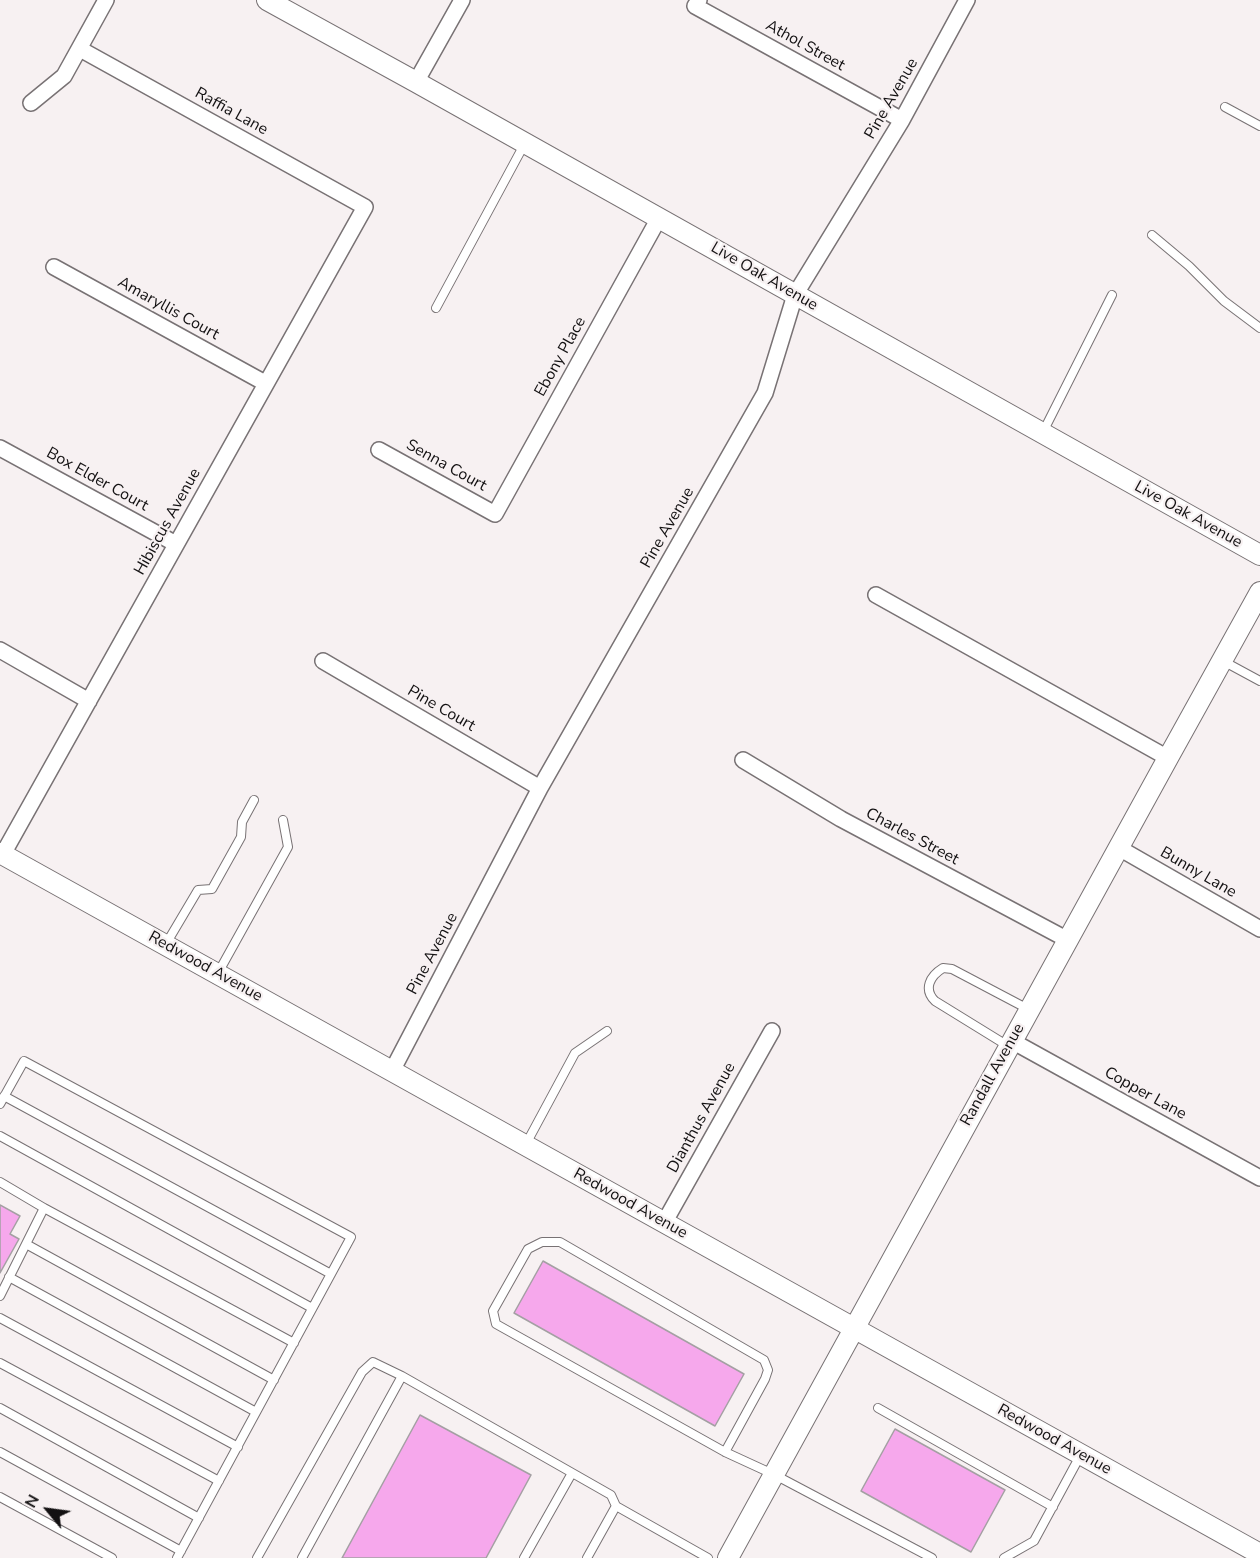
<!DOCTYPE html>
<style>
body{margin:0}
#map{position:relative;width:1260px;height:1558px;overflow:hidden;background:#f7f1f2;font-family:"Nunito Sans",sans-serif}
canvas{display:block}
.north{position:absolute;left:18px;top:1480px;width:60px;height:60px;-webkit-text-stroke:4px #f7f1f2;paint-order:stroke;rotate:299deg;font-size:16px;font-weight:700;line-height:24px;text-align:center;color:#131112}
.north::after{content:'';display:block;margin:auto;width:21px;height:27px;background:#131112;clip-path:polygon(50% 0,100% 100%,50% 72%,0 100%)}
</style>
<div id="map">
<canvas width="1260" height="1558"></canvas>
<div class="north">N</div>
</div>
<script>
const ctx = document.querySelector('canvas').getContext('2d');
ctx.lineJoin = 'round';
function fillPath(path, color) { ctx.fillStyle = color; ctx.fill(path, 'evenodd'); }
function stroke(path, color, width, dash) { ctx.strokeStyle = color; ctx.lineWidth = width; ctx.lineCap = dash ? 'butt' : 'round'; ctx.setLineDash(dash || []); ctx.stroke(path); }
function label(font, color, halo, rows, align = 'center') {
  ctx.font = font + ' "Nunito Sans",sans-serif'; ctx.lineWidth = 4.5; ctx.setLineDash([]); ctx.textBaseline = 'middle'; ctx.strokeStyle = halo; ctx.fillStyle = color; for (const [text, x, y, turn = 0] of rows) {
    ctx.save(); ctx.translate(x, y); ctx.rotate((+turn || 0) * Math.PI / 180); ctx.textAlign = isNaN(turn) ? turn : align; if (halo) ctx.strokeText(text, 0, 0); ctx.fillText(text, 0, 0); ctx.restore();
  }
}
const building = new Path2D(`
 M0 1205 20 1216 10 1234 19 1239 0 1273Z
 M543 1261 744 1374 715 1426 514 1313Z
 M420 1415 531 1475 486 1558H342Z
 M895 1429 1005 1490 971 1552 861 1491Z`);
fillPath(building, '#f6a8ec');
stroke(building, '#a4a0a3', 1.5);
const service = new Path2D(`
 M1225 107 1260 126
 M1152 235 1189 266 1224 301 1260 328
 M436 308 525 143
 M1043 432 1112 295
 M1223 661 1260 681
 M166 944 198 890 212 889 241 837 242 822 254 800
 M218 973 288 847 283 820
 M1008 1046 935 1001C923 989 930 976 943 968L952 969 1028 1009
 M4 1096 331 1274
 M0 1104 24 1061 351 1237 177 1558
 M0 1136 312 1308
 M526 1144 575 1053 607 1031
 M0 1182 44 1208 0 1296
 M44 1208 294 1343
 M26 1244 274 1380
 M9 1277 256 1412
 M0 1318 238 1447
 M0 1363 219 1481
 M0 1408 199 1518
 M878 1408 1053 1507
 M0 1452 181 1551
 M725 1452 765 1379 768 1370 764 1360 560 1242H542L528 1249 493 1311 496 1324 725 1452 775 1475 932 1558
 M0 1497 112 1558
 M616 1506 708 1558
 M257 1558 362 1372 373 1362 402 1376
 M302 1558 402 1376 611 1495 616 1506 587 1558
 M524 1558 572 1473
 M1004 1558 1034 1541 1080 1456`);
const minor = new Path2D(`
 M699 0 695 6 902 120
 M416 82 462 0
 M31 103 64 76 106 0
 M54 267 265 383
 M0 448 176 544
 M379 450 495 514 659 218
 M876 595 1168 758
 M0 650 89 701
 M323 661 540 788
 M743 760 841 819 1068 940
 M1119 848 1260 929
 M3 854 365 207 80 49
 M1012 1041 1260 1178
 M392 1071 540 788 765 393 795 295 902 120 967 0
 M664 1223 772 1031`);
const tertiary = new Path2D(`
 M267 0 416 82 1260 555
 M0 853 1260 1554
 M728 1558 1168 758 1260 592`);
stroke(service, '#787274', 10);
stroke(minor, '#787274', 18);
stroke(tertiary, '#787274', 22);
stroke(service, '#fff', 8);
stroke(minor, '#fff', 15);
stroke(tertiary, '#fff', 20);
label('16px', '#131112', '#f7f1f2', [
 ["Athol Street",805,46,29],
 ["Pine Avenue",892,99,-60],
 ["Raffia Lane",231,112,29],
 ["Live Oak Avenue",764,277,30],
 ["Amaryllis Court",168,309,29],
 ["Ebony Place",561,357,-61],
 ["Senna Court",446,466,29],
 ["Box Elder Court",97,480,29],
 ["Live Oak Avenue",1188,515,29],
 ["Hibiscus Avenue",168,522,-61],
 ["Pine Avenue",668,528,-60],
 ["Pine Court",441,709,30],
 ["Charles Street",912,837,28],
 ["Bunny Lane",1198,873,30],
 ["Pine Avenue",433,954,-62],
 ["Redwood Avenue",205,967,29],
 ["Randall Avenue",993,1075,-61],
 ["Copper Lane",1145,1094,29],
 ["Dianthus Avenue",702,1118,-61],
 ["Redwood Avenue",630,1204,29],
 ["Redwood Avenue",1054,1440,29]
]);
</script>
